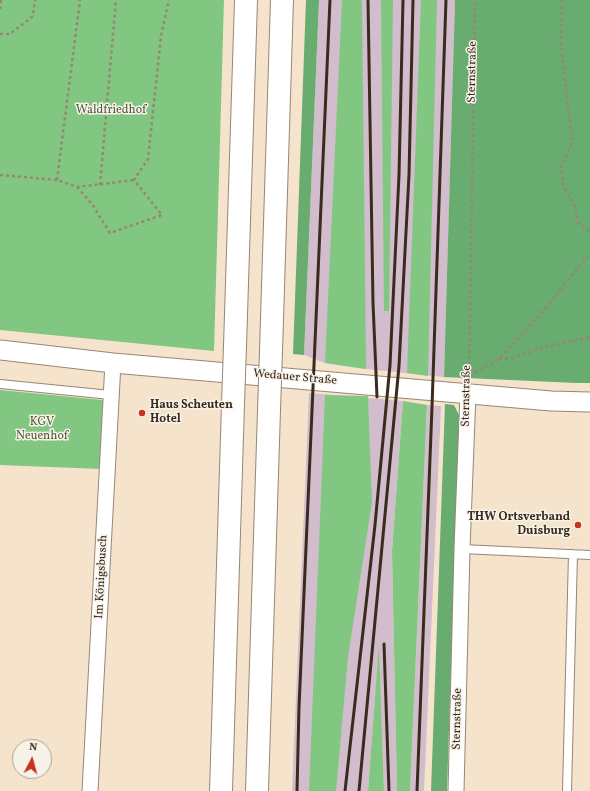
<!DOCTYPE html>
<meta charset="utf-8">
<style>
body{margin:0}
#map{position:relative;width:590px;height:791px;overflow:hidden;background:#f5e3cc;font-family:Vollkorn,serif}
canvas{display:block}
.north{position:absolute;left:12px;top:739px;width:40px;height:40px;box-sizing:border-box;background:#f7f3e8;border:1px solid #aca397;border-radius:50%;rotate:6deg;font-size:11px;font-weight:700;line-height:16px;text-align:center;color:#3b2a1e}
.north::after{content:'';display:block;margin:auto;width:14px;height:18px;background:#c8321e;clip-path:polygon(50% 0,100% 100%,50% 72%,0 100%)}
</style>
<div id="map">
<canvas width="590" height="791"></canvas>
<div class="north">N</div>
</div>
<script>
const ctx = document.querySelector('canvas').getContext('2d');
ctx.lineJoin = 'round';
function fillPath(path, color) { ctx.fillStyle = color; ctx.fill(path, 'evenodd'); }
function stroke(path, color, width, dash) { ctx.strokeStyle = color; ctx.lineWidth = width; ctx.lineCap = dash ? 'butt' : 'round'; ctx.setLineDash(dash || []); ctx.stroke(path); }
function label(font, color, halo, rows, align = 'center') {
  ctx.font = font + ' Vollkorn,serif'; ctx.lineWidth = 3; ctx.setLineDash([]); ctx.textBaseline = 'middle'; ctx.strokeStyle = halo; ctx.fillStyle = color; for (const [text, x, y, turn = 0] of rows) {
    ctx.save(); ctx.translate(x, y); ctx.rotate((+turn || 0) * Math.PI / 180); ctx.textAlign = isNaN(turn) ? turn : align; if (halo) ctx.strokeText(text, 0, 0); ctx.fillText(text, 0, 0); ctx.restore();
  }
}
fillPath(new Path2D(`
 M319 0H455L444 377 366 369 325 363 304 355Z
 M309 393 403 401 392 551 397 791H384L379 649 368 791H292Z
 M427 405 441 406 424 791H410Z`), '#d1bdcb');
fillPath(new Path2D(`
 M0 0H224L214 351 0 330Z
 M342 0H362L366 369 325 363Z
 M381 0H393L389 311H384Z
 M421 0H437L428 376 407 373Z
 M0 390 103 400 100 469 0 465Z
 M325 395 368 396 372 502 348 657 336 791H309Z
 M403 401 427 405 410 791H397L392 551Z
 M379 644 384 791H368Z`), '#81c782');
fillPath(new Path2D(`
 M306 0H319L304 355 293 354Z
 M455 0H590V383H576L444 377Z
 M445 404 454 405 459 415 447 791H431Z`), '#68ac70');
const service = new Path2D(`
 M0 384 111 395
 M462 549 590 555
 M567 791 573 554`);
const minor = new Path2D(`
 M90 791 113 363
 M456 791 462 549 468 393`);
const tertiary = new Path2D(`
 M0 350 113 363 551 401 590 402`);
const motorway = new Path2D(`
 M235 346 246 0
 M271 351 282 0
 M221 791 233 404
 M257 791 269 410`);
stroke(service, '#988675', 10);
stroke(minor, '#988675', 17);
stroke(tertiary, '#988675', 21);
stroke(motorway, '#988675', 24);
stroke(new Path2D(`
 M562 0 561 45 572 141 561 167 564 187 575 207 578 223 590 231
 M0 9 1 0
 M0 34H10L33 16 35 0
 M0 175 57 180 77 187 134 180
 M57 180 80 0
 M100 185 116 0
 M77 187 92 204 110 233 162 215 134 180 148 159 161 36 169 0
 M499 359 512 358 549 346 590 337
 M469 375 499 359 548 305 590 253
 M469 377 475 0`), '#988675', 2.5, [3, 3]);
stroke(service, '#fff', 8);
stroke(minor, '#fff', 15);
stroke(tertiary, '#fff', 19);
stroke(motorway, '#fff', 22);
stroke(new Path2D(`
 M368 0 373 303 377 397
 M384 644 389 791
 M297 791 299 707 330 0
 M345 791 375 525 390 365 399 175 403 0
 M359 791 399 366 409 175 413 0
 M417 791 432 407 446 0`), '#3b2a1e', 3);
const motorwayBridge = new Path2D(`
 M233 404 235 346
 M269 410 271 351`);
stroke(motorwayBridge, '#988675', 24, []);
stroke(motorwayBridge, '#fff', 22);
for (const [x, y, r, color] of [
 [142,413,4,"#c8321e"],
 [578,525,4,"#c8321e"]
]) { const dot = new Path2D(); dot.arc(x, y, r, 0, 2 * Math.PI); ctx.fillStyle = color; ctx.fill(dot); stroke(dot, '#f7f3e8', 1.5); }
label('12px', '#3b2a1e', '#f7f3e8', [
 ["Sternstraße",473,72,-89],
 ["Wedauer Straße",295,378,5],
 ["Sternstraße",467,396,-89],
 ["Im Königsbusch",102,577,-87],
 ["Sternstraße",458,719,-89]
]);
label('12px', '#50593c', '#f7f3e8', [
 ["Waldfriedhof",111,111],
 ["KGV",42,423],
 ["Neuenhof",42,437]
]);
label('bold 12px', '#3b2a1e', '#f7f3e8', [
 ["Haus Scheuten",150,406],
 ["Hotel",150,420],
 ["THW Ortsverband",570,518,"right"],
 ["Duisburg",570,532,"right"]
], 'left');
</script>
